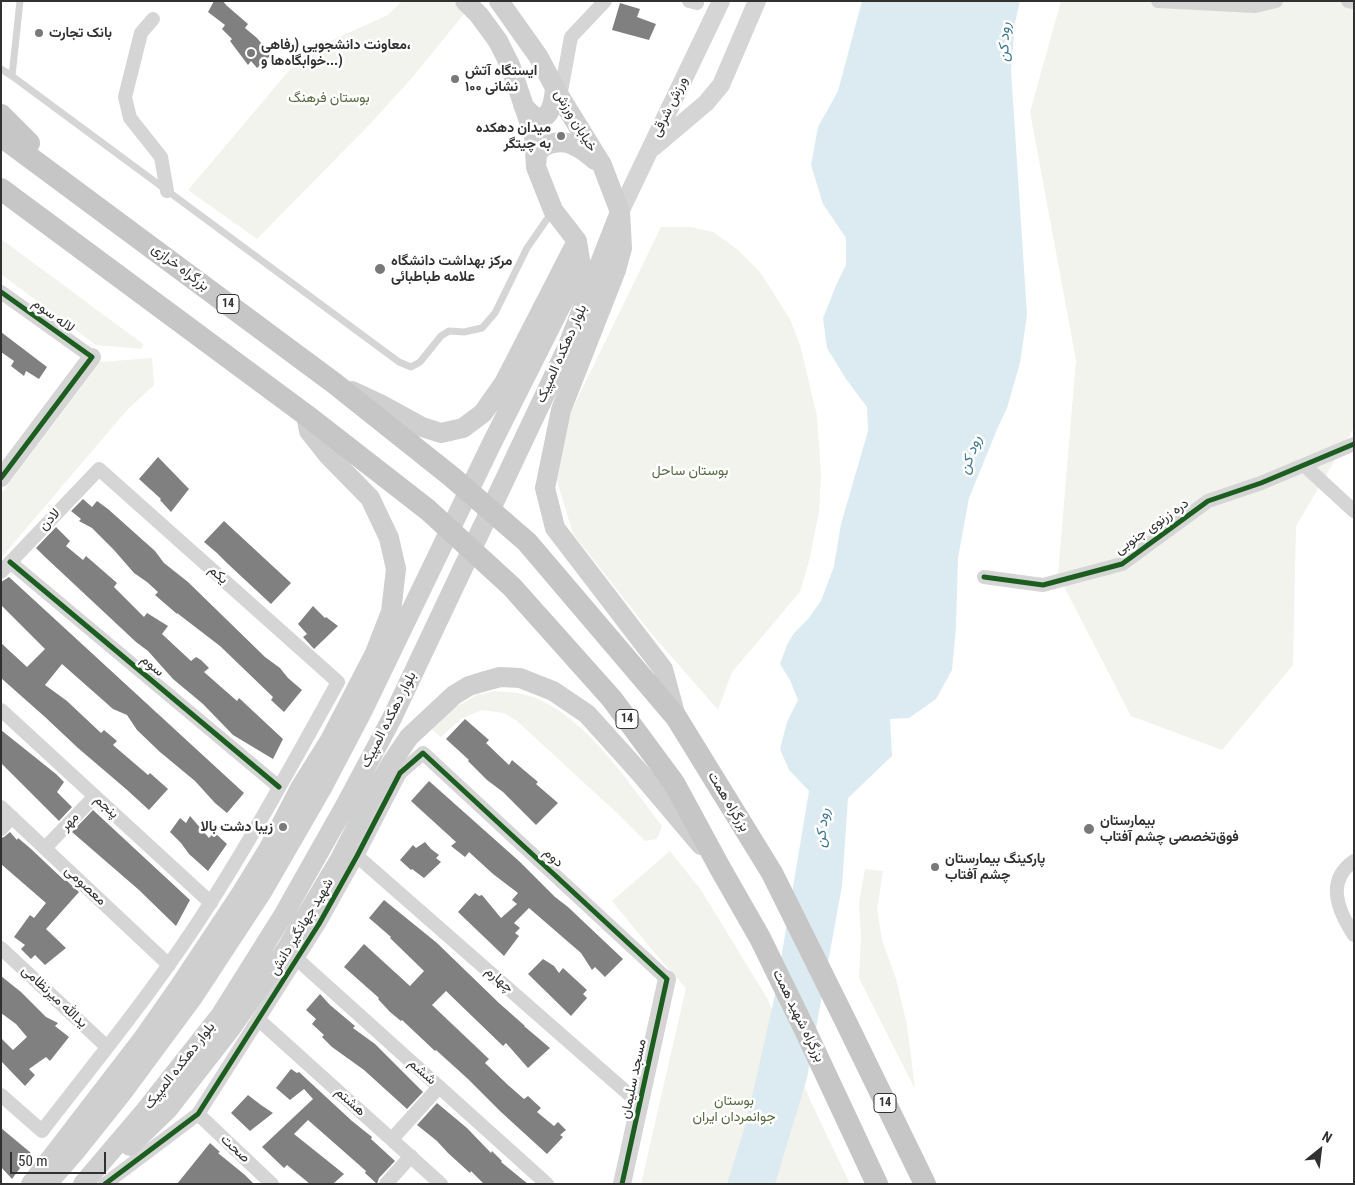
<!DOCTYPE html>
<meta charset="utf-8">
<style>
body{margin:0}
#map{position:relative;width:1355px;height:1185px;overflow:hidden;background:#fff;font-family:"Roboto Condensed",sans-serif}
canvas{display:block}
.frame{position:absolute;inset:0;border:2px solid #313131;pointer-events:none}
.north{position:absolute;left:1295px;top:1125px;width:50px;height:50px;-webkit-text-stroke:4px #fff;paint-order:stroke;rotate:29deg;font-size:14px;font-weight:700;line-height:20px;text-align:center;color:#313131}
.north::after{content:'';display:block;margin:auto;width:18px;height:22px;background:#313131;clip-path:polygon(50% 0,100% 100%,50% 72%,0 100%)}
.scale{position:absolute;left:10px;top:1152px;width:96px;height:22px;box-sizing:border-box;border:2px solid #313131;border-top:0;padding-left:6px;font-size:15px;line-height:18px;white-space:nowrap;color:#313131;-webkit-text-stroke:4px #fff;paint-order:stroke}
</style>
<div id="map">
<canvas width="1355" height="1185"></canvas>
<div class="frame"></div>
<div class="north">N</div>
<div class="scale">50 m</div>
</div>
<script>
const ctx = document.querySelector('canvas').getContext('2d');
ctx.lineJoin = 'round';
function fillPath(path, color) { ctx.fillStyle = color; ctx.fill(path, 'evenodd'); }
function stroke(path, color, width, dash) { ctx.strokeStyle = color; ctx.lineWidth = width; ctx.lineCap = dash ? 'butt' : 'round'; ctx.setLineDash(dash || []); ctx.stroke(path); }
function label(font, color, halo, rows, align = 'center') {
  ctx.font = font + ' "Roboto Condensed",Vazirmatn,sans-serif'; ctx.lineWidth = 5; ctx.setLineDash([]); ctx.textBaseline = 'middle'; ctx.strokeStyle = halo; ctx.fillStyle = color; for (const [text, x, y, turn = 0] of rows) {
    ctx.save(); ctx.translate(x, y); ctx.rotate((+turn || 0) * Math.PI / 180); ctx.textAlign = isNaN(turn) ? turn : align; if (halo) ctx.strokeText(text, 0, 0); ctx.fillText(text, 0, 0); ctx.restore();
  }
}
fillPath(new Path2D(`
 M402 1H453L464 14 410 80 370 124 257 239 188 190 304 53 388 15Z
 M1061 1H1354V428L1296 526 1293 665 1222 750 1131 716 1058 575 1076 360 1030 112Z
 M661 227H691L713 232 737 249 760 272 790 319 800 345 817 416 821 475 819 512 809 561 800 592 732 672 718 710 651 633 573 534 555 474 568 418Z
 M1 239 143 344 142 349 96 345 1 274Z
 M152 358 154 385 127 410 1 558V494L100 362Z
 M495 691C509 692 523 693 536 698 590 722 627 781 662 826L657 839 645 841 618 814 517 721 504 713 482 710 462 718 441 737 430 728 452 709 477 695Z
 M670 851 701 890 767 998 811 1102 850 1184H641L686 988 659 958 612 901Z
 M865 869 883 871 877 909 882 940 896 979 907 1025 915 1089 859 978 861 938 859 903Z`), '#f1f3ec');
fillPath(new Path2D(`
 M862 1H1020L1015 23 1011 70 1027 315 1020 363 1007 408 998 427 969 498 958 558 956 627 952 670 936 699 909 718 890 719 892 756 848 798 842 886 807 1078 775 1184H727L746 1123 775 995 809 791 789 770 780 749 787 722 798 700 790 680 780 664 787 645 794 633 808 619 821 601 834 566 841 524 868 431 867 407 846 379 827 348 823 318 837 283 846 265V238L823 204 811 165 818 127 838 91Z`), '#dcebf1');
fillPath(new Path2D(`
 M214 1H223L226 5 248 24 245 28 257 38 271 55 257 68 251 61 248 65 230 41 232 39 222 29 225 25 208 12Z
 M620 3 640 9 637 17 656 24 649 40 612 30Z
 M1 332 47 367 39 379 26 371 24 376 11 366 14 361 1 352Z
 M158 457 189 489 171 512 160 500 161 499 139 479Z
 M83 499 92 507 97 501 108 509 155 551 164 563 188 582 265 657 280 668 288 678 302 690 284 712 271 700 273 697 220 646 177 613V614L155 595 158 592 147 582 134 573 114 550 92 528 79 521 81 519 71 511Z
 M224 521 291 583 271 604 228 564 217 553 204 542Z
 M56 527 70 541 66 546 83 560 86 556 117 583 114 587 144 617 147 613 168 626 162 634 191 661 196 657 201 660 209 668 204 672 237 701 239 698 283 739 273 759 233 735 203 704 173 679 148 651 136 642 44 556 36 548Z
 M9 577 244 793 227 813 215 803 195 781 160 752 137 730 127 715 113 709 62 664 45 685 67 701 101 733 104 730 117 741 113 745 148 775 150 773 168 789 149 810 126 789 78 748 45 717 1 678V643L27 667 45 649 1 605V582Z
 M313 606 325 618 326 617 338 626 314 649 303 637 307 634 298 624Z
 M465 719 489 740 486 743 509 765 512 760 538 782 536 784 558 803 536 825 503 792 487 780 468 761 469 760 446 739Z
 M1 730 56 774 64 782 57 792 72 807 59 821 1 763Z
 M429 781 520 862 555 897 568 907 623 959 605 977 595 967 592 970 581 953 529 908 514 923 520 928 515 933 519 936 504 956 458 912 475 893 479 896 482 895 501 918 517 904 512 900 518 893 493 874 469 852 465 857 451 846 456 842 411 801Z
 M93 810 190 900 176 926 139 890 72 832Z
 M190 816 209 838 214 832 227 844 208 871 189 854 181 843 170 832 180 818 186 823Z
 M10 832 17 840 18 838 30 848 65 881 66 880 79 892 46 929 66 948 45 965 35 955 31 959 21 949 25 945 14 937 30 915 34 918 46 903 1 864V838L4 837Z
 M425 842 431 849 439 855 436 858 441 862 424 878 412 869 411 870 400 860 413 845 416 848Z
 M384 900 437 943 499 1003 525 1026H524L550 1048 528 1068 506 1043 503 1046 446 991 432 1005 489 1059 485 1063 508 1085 524 1099 528 1096 541 1108 537 1112 554 1126 558 1122 566 1130 560 1135 563 1137 547 1154 501 1112 468 1079 436 1050 435 1051 402 1020 401 1021 390 1012 378 999 379 998 344 967 364 944 410 986 424 971 390 938 391 937 369 918Z
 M543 959 554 966 559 973 563 968 587 990 583 994 587 998 571 1016 528 974Z
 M1 976 21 992 46 1017 58 1023 55 1026 69 1037 50 1061 46 1057 29 1069 35 1075 25 1086 1 1061V1038L13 1050 27 1037 16 1024 1 1013Z
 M320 994 330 1005 355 1026 353 1028 375 1044 423 1092 407 1109 364 1070 332 1047 322 1037 324 1035 312 1024 316 1019 306 1010Z
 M291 1069 297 1073 299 1072 352 1121 372 1137 371 1139 395 1161 379 1178 377 1184 365 1173 366 1171 308 1120 294 1134 344 1174 333 1184H310L287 1165 284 1168 262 1147 313 1099 304 1089 290 1100 276 1088Z
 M248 1095 261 1105 273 1113 250 1131 231 1113Z
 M437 1103 467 1128 491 1153 492 1151 502 1161 501 1162 528 1184H484L471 1171 470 1173 448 1153 437 1141 417 1125Z
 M1 1128 31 1153 12 1179 1 1167Z
 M210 1143 220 1152 218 1153 245 1175 254 1184H177Z`), '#808080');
stroke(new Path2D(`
 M20 1 12 76 399 362 411 367 420 362 441 336 449 331 464 332 482 328 495 313 527 248 552 212
 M1 69 12 76`), '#d5d5d5', 7);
stroke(new Path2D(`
 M689 1 697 3
 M1158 1 1255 6 1276 1
 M1348 1 1354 2
 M153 19 141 33 125 97 130 118 161 157 167 191
 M560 97 571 37 605 1
 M1 292 92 357
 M1304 465 1354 511
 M10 562 279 787
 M1 572 99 469 338 682C297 756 256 831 211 902 160 983 100 1056 42 1131L1 1095
 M984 577 1043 585 1122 564 1208 501 1261 483 1354 444
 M1 710 211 903
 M1 807 169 965
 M1 829 12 817
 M45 848 95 796
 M357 856 640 1104
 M1354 861C1325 881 1338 911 1354 935
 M1 948 107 1047
 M297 959 547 1184
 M259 1020 441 1184
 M198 1114 272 1184
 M392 1139 439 1087
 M105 1184 198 1114 319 924 357 856 400 773 423 753 667 979
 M386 1184 411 1156`), '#d5d5d5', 14);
stroke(new Path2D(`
 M654 147 706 103 721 85 757 1
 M620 212 721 1
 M1 478 92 357
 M622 1184 667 979`), '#d5d5d5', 18);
stroke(new Path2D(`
 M499 1 538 56 560 97 602 165 620 212 622 248 616 270 561 410 545 488 555 528 663 669 676 717
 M523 105C544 132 553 112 555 88
 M536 165C537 162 536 156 538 153 544 141 564 140 575 146 582 149 589 155 595 160
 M352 391 380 404 422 427 441 433 463 428 483 413 504 383 577 241
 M130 1146 168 1109 231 1028 287 948 339 861 369 802 392 762 409 737 454 695 469 686 482 682 500 677 520 678 553 691 587 714 641 774 701 845
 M31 1184 144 1037 179 987 242 892 269 848 300 788 330 740 375 653 391 612 396 569 389 538 370 498 328 455 309 431 306 415
 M47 1184 75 1152 122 1093 193 997 262 892 322 788 363 710 491 445 581 266 577 241 553 210 536 167 534 136 510 65 498 41 479 15 465 1
 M83 1184 145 1111 220 1016 284 914 345 806 392 718 567 348 620 212`), '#cfcfcf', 20);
stroke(new Path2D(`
 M1 115 29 143
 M1 136 334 383 452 477 527 542 676 717 772 873 846 1022 925 1184
 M1 189 306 415 428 510 512 587 612 699 674 783 720 868 760 938 805 1030 877 1184`), '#c6c6c6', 22);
stroke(new Path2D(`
 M1 292 92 357 1 478
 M10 562 279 787
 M984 577 1043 585 1122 564 1208 501 1261 483 1354 444
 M105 1184 198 1114 319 924 357 856 400 773 423 753 667 979 622 1184`), '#1b5e20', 5);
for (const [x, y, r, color] of [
 [39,33,5,"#797979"],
 [251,53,5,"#797979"],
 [455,79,5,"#797979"],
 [561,136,5,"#797979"],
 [380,269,6,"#797979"],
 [283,827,5,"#797979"],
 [1089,829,6,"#797979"],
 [935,867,5,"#797979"]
]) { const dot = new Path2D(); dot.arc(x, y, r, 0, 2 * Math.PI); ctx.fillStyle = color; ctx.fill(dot); stroke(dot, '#fff', 2); }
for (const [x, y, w] of [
 [228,304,22],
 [627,719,22],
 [885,1103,22]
]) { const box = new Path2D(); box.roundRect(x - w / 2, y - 9.5, w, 19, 4); ctx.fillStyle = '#fff'; ctx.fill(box); stroke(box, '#313131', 1); }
label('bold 12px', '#313131', null, [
 ["14",228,304],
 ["14",627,719],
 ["14",885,1103]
]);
label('bold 14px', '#313131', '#fff', [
 ["بانک تجارت",49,33],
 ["معاونت دانشجویی (رفاهی،",261,45],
 ["خوابگاه‌ها و...)",261,61],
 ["ایستگاه آتش",465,71],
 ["نشانی ۱۰۰",465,87],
 ["میدان دهکده",551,128,"right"],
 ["به چیتگر",551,144,"right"],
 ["مرکز بهداشت دانشگاه",391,261],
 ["علامه طباطبائی",391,277],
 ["بیمارستان",1100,821],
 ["فوق‌تخصصی چشم آفتاب",1100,837],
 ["زیبا دشت بالا",273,827,"right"],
 ["پاركينگ بيمارستان",945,859],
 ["چشم آفتاب",945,875]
], 'left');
label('14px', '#576b40', '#fff', [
 ["بوستان فرهنگ",329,98],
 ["بوستان ساحل",690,471],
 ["بوستان",734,1101],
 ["جوانمردان ایران",734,1117]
]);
label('14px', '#313131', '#fff', [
 ["ورزش شرقی",670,107,-64],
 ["خیابان ورزش",575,121,59],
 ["بزرگراه خرازی",180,268,37],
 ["لاله سوم",53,316,36],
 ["بلوار دهکده المپیک",562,354,-66],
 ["لادن",50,520,-46],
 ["دره زرنوی جنوبی",1152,527,-35],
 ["یکم",218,575,42],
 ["سوم",152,666,40],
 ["بلوار دهکده المپیک",389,720,-63],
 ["بزرگراه همت",728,802,59],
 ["پنجم",106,807,42],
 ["مهر",70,822,-46],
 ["دوم",553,858,43],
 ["معصومی",85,886,43],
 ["شهید جهانگیر دانش",302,927,-59],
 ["چهارم",499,980,41],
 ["یدالله میرنظامی",54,997,43],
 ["بزرگراه شهید همت",798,1016,64],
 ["بلوار دهکده المپیک",180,1066,-52],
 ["ششم",422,1072,42],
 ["مسجد سلیمان",634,1079,-78],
 ["هشتم",350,1102,42],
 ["صحت",235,1149,43]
]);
label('italic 15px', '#427890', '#fff', [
 ["رود کن",1005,42,-88],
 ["رود کن",971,455,-70],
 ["رود کن",823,828,-84]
]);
</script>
